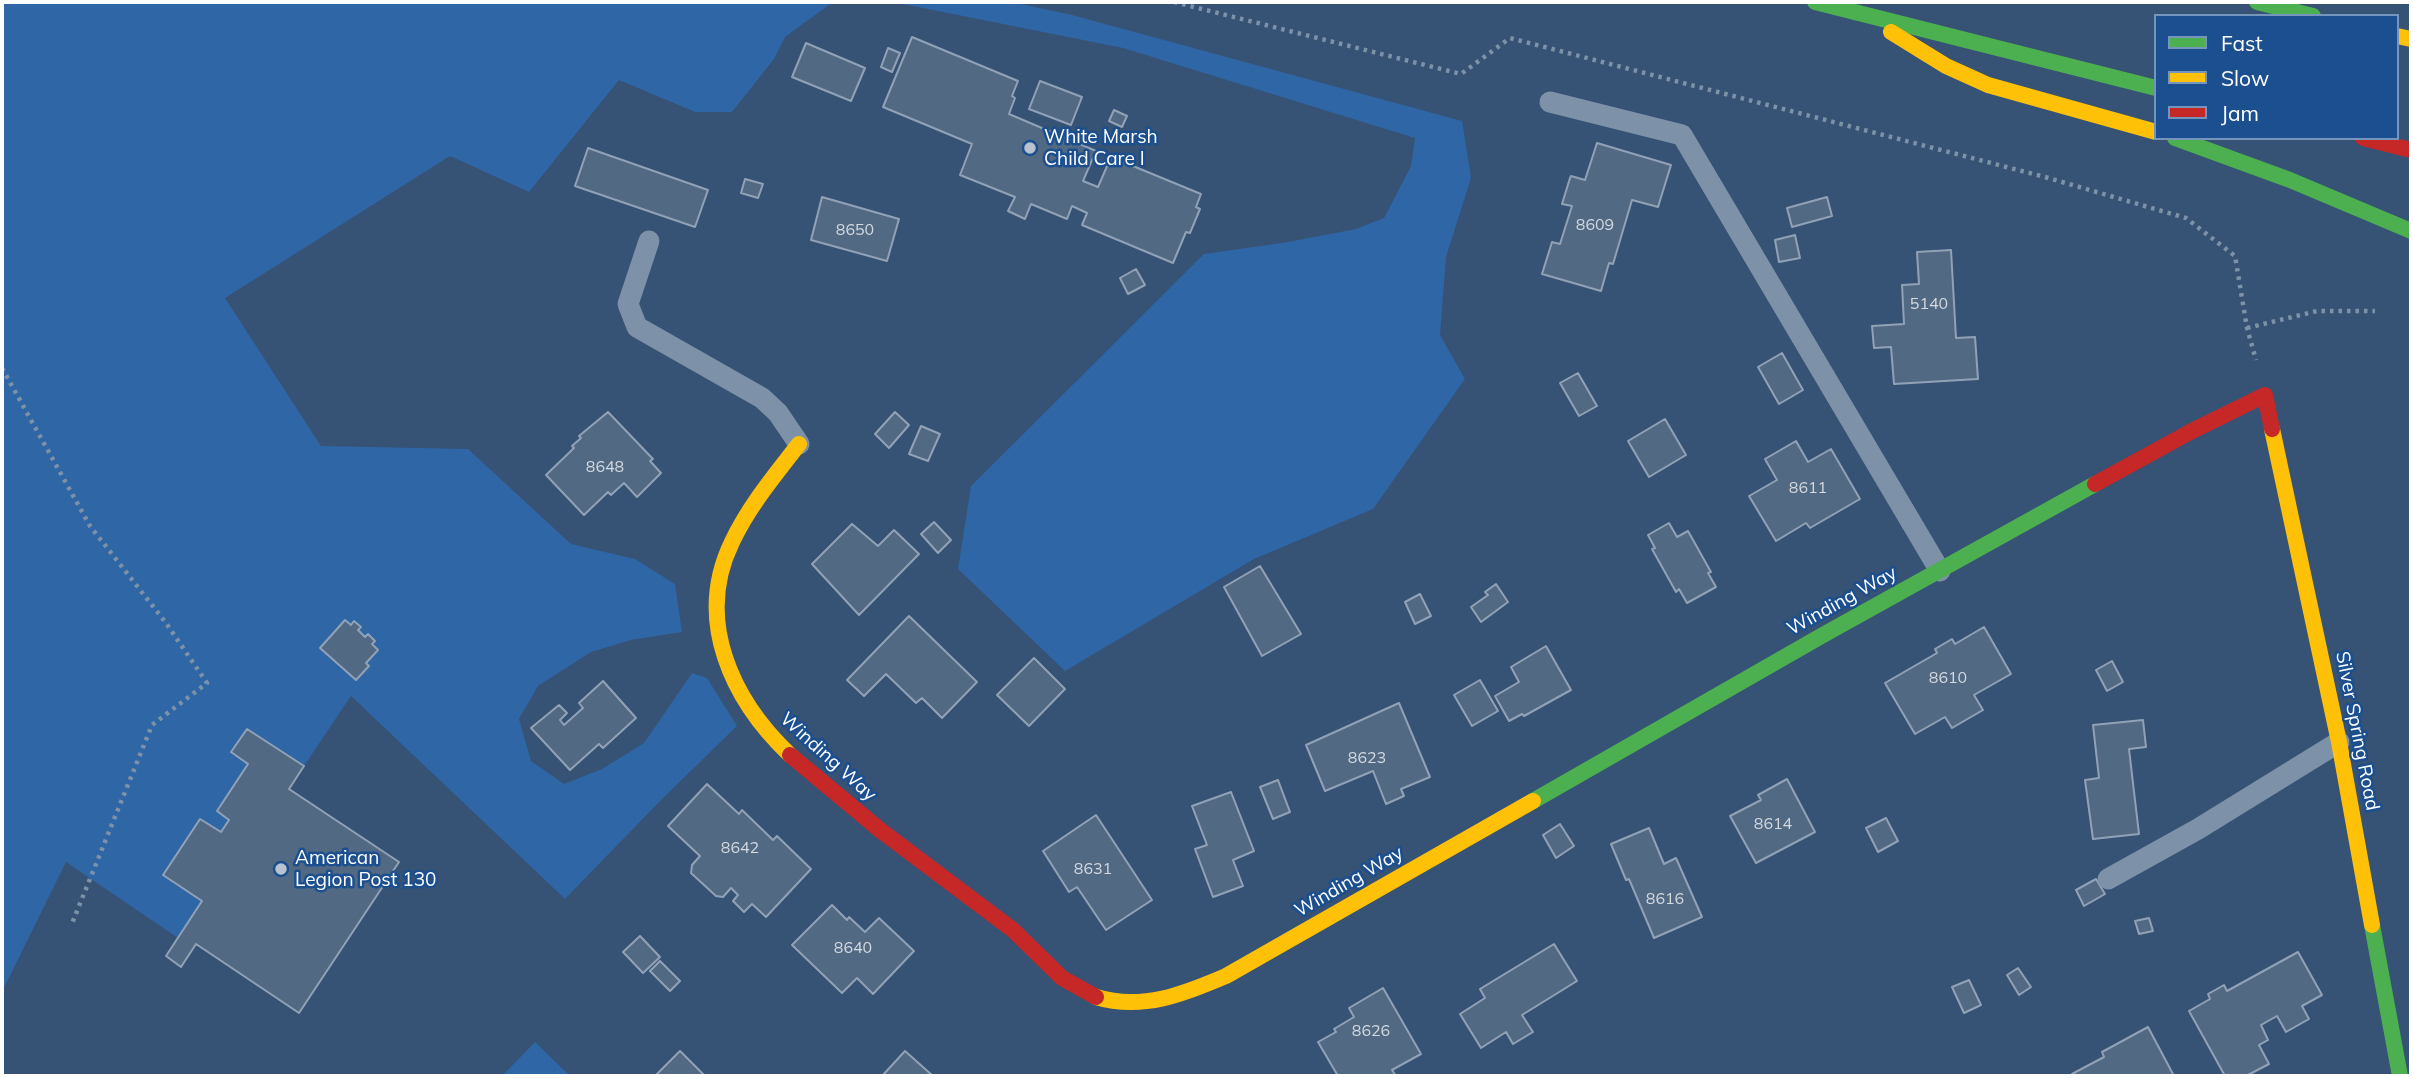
<!DOCTYPE html>
<style>
body{margin:0}
#map{position:relative;width:2413px;height:1078px;overflow:hidden;background:#365274;font-family:Mulish,sans-serif}
canvas{display:block}
.frame{position:absolute;inset:0;border:4px solid #fff;pointer-events:none}
.legend{position:absolute;left:2154px;top:14px;width:245px;height:126px;box-sizing:border-box;background:#1b4f8f;border:2px solid #7695bc;margin:0;padding:9px 12px;list-style:none;font-size:21px;color:#fff}
.legend li{display:flex;align-items:center;gap:14px;height:35px}
.legend b{width:35px;border:2px solid #7695bc}
</style>
<div id="map">
<canvas width="2413" height="1078"></canvas>
<div class="frame"></div>
<ul class="legend">
<li><b style="height:9px;background:#4caf50"></b>Fast</li>
<li><b style="height:9px;background:#ffc107"></b>Slow</li>
<li><b style="height:9px;background:#c62828"></b>Jam</li>
</ul>
</div>
<script>
const ctx = document.querySelector('canvas').getContext('2d');
ctx.lineJoin = 'round';
function fillPath(path, color) { ctx.fillStyle = color; ctx.fill(path, 'evenodd'); }
function stroke(path, color, width, dash) { ctx.strokeStyle = color; ctx.lineWidth = width; ctx.lineCap = dash ? 'butt' : 'round'; ctx.setLineDash(dash || []); ctx.stroke(path); }
function label(font, color, halo, rows, align = 'center') {
  ctx.font = font + ' Mulish,sans-serif'; ctx.lineWidth = 5; ctx.setLineDash([]); ctx.textBaseline = 'middle'; ctx.strokeStyle = halo; ctx.fillStyle = color; for (const [text, x, y, turn = 0] of rows) {
    ctx.save(); ctx.translate(x, y); ctx.rotate((+turn || 0) * Math.PI / 180); ctx.textAlign = isNaN(turn) ? turn : align; if (halo) ctx.strokeText(text, 0, 0); ctx.fillText(text, 0, 0); ctx.restore();
  }
}
fillPath(new Path2D(`
 M2 2H833L785 37 774 59 732 112H695L619 80 529 192 450 156 225 298 321 446 468 449 571 544 635 559 675 584 682 632 631 640 591 652 538 686 519 719 531 761 564 784 602 769 644 743 692 673 707 678 737 726 662 799 565 899 351 696 304 766 247 729 231 752 248 764 217 811 229 820 221 832 200 819 163 875 202 901 178 938 66 862 2 992Z
 M893 2H1012L1072 15 1462 121 1471 178 1446 257 1440 335 1465 379 1373 509 1254 559 1065 671 958 569 971 486 1204 254 1288 242 1356 229 1384 218 1411 166 1415 138 1123 48Z
 M535 1042 570 1076H502Z`), '#2f66a5');
const building = new Path2D(`
 M912 37 1018 81 1012 96 1015 98 1009 114 1096 151 1083 181 1098 187 1111 157 1201 194 1196 207 1200 209 1190 233 1186 232 1173 263 1082 225 1087 213 1072 206 1067 219 1031 204 1025 219 1008 211 1015 197 960 175 972 144 883 107Z
 M806 43 865 68 851 101 792 77Z
 M888 48 900 53 892 72 881 67Z
 M1040 81 1082 97 1071 125 1029 109Z
 M1114 110 1127 116 1122 127 1109 121Z
 M1597 143 1671 165 1658 207 1632 200 1613 264 1609 263 1601 291 1542 274 1552 242 1560 244 1572 206 1562 204 1570 178 1571 176 1585 180Z
 M588 148 708 190 695 227 575 186Z
 M745 179 763 184 758 198 741 193Z
 M822 197 899 219 887 261 811 240Z
 M1827 197 1832 216 1792 227 1787 208Z
 M1795 235 1800 258 1779 262 1775 240Z
 M1951 250 1956 338 1975 337 1978 379 1894 384 1891 347 1874 348 1872 326 1904 324 1902 285 1919 284 1917 252Z
 M1136 269 1145 285 1128 294 1120 278Z
 M1782 353 1803 390 1779 404 1758 367Z
 M1578 373 1597 406 1579 416 1560 383Z
 M608 412 653 459 650 461 661 473 637 497 624 483 611 495 608 492 584 515 546 475 574 448 572 446 581 438 579 436Z
 M895 412 909 425 889 448 875 434Z
 M1665 419 1686 455 1649 477 1628 441Z
 M921 426 940 434 928 461 909 454Z
 M1796 441 1808 462 1831 449 1860 499 1810 528 1806 523 1776 541 1749 496 1777 480 1765 459Z
 M934 522 951 540 938 553 921 534Z
 M1669 523 1677 537 1688 531 1711 572 1708 573 1716 587 1687 603 1679 589 1676 592 1652 549 1655 548 1648 535Z
 M852 524 878 546 894 530 919 554 859 615 812 564Z
 M1260 566 1301 634 1262 656 1224 587Z
 M1496 584 1508 602 1481 622 1471 607 1488 595 1485 592Z
 M1420 594 1431 616 1415 624 1405 602Z
 M909 616 977 682 942 718 922 698 916 703 886 674 864 696 847 680Z
 M345 620 351 625 354 621 361 627 358 630 365 637 368 634 375 641 372 644 378 650 366 663 369 666 356 680 320 648Z
 M1984 627 2011 674 1974 695 1983 710 1952 728 1945 717 1915 734 1885 683 1937 653 1935 649 1952 639 1955 644Z
 M1546 646 1571 690 1524 716 1522 714 1509 721 1495 696 1519 682 1511 667Z
 M1034 658 1065 689 1029 726 997 695Z
 M2112 661 2123 682 2107 691 2096 670Z
 M1480 680 1498 711 1472 726 1454 695Z
 M603 681 636 718 603 748 599 744 570 770 531 728 559 705 567 713 560 720 564 725 583 708 579 703Z
 M1399 703 1430 777 1401 789 1404 796 1386 804 1373 771 1325 791 1306 745Z
 M2143 720 2146 747 2129 749 2139 834 2093 839 2085 780 2099 778 2093 725Z
 M247 729 304 766 289 789 399 862 299 1013 196 944 181 967 166 956 202 901 163 875 200 819 221 832 229 820 217 811 248 764 231 752Z
 M1787 779 1815 832 1756 863 1730 816 1761 800 1758 795Z
 M1278 780 1290 812 1273 819 1260 787Z
 M707 784 739 814 742 810 773 840 777 836 811 869 766 917 752 904 744 912 733 901 738 895 731 888 723 897 716 896 691 873 692 865 700 856 668 826Z
 M1231 792 1254 851 1233 860 1243 886 1213 897 1195 849 1207 845 1192 806Z
 M1096 815 1152 900 1106 930 1077 887 1069 892 1043 851Z
 M1886 818 1898 841 1878 852 1866 828Z
 M1560 824 1574 846 1556 858 1543 835Z
 M1649 828 1664 864 1676 858 1702 917 1654 938 1629 879 1626 880 1611 844Z
 M2096 879 2105 894 2084 906 2076 890Z
 M832 905 847 920 849 917 865 932 879 918 914 951 873 994 857 978 842 993 792 945Z
 M2149 918 2153 931 2139 934 2135 921Z
 M640 936 660 957 643 973 623 952Z
 M1554 944 1577 981 1522 1015 1533 1032 1513 1044 1506 1032 1481 1048 1460 1014 1485 998 1480 989Z
 M2298 952 2322 995 2302 1006 2309 1019 2286 1032 2277 1016 2261 1025 2268 1040 2259 1045 2269 1064 2246 1076H2225L2189 1011 2210 999 2208 994 2224 985 2227 991Z
 M660 961 680 981 670 991 650 971Z
 M2018 968 2031 987 2019 995 2007 975Z
 M1969 980 1981 1005 1964 1013 1952 987Z
 M1383 988 1421 1054 1392 1070 1396 1076H1338L1318 1042 1336 1032 1334 1029 1354 1017 1349 1008Z
 M2148 1027 2174 1076H2074L2072 1074 2104 1057 2102 1052Z
 M680 1051 705 1076H655Z
 M905 1051 933 1076H882Z`);
fillPath(building, '#526984');
stroke(building, '#92a2b6', 2);
stroke(new Path2D(`
 M1174 2 1461 74 1510 38 2045 177 2186 218 2235 256 2247 328 2256 360
 M2247 328 2317 311H2375
 M2 368 90 526 166 623 207 683 152 725 71 926`), '#7d92a8', 4.5, [3.5, 5]);
stroke(new Path2D(`
 M1550 102 1682 135 1940 571
 M649 241 628 304 637 327 762 398 778 413 799 444
 M2108 879 2198 829 2339 742`), '#7d92a8', 21);
stroke(new Path2D(`
 M1815 2 2156 88
 M2257 2 2313 16
 M2175 138 2290 180 2411 231
 M1533 801 1823 635 2095 484
 M2372 925 2400 1076`), '#4caf50', 16);
stroke(new Path2D(`
 M1891 32 1946 66 1988 85 2156 132
 M2397 36 2411 39
 M2272 429 2339 742 2372 925
 M790 755C732 700 694 620 732 542 749 506 775 475 799 444
 M1096 997C1142 1011 1184 994 1226 976L1533 801`), '#ffc107', 16);
stroke(new Path2D(`
 M2363 138 2411 150
 M2095 484 2190 432 2265 395 2272 429
 M790 755 880 830 1013 930 1062 978 1096 997`), '#c62828', 16);
for (const [x, y, r, color] of [
 [1030,148,7,"#b9c2ce"],
 [281,869,7,"#b9c2ce"]
]) { const dot = new Path2D(); dot.arc(x, y, r, 0, 2 * Math.PI); ctx.fillStyle = color; ctx.fill(dot); stroke(dot, '#1b4f8f', 2.5); }
label('16px', '#d4dae0', null, [
 ["8609",1595,225],
 ["8650",855,230],
 ["5140",1929,304],
 ["8648",605,467],
 ["8611",1808,488],
 ["8610",1948,678],
 ["8623",1367,758],
 ["8614",1773,824],
 ["8642",740,848],
 ["8631",1093,869],
 ["8616",1665,899],
 ["8640",853,948],
 ["8626",1371,1031]
]);
label('19px', '#fff', '#1b4f8f', [
 ["White Marsh",1044,137],
 ["Child Care I",1044,159],
 ["American",295,858],
 ["Legion Post 130",295,880]
], 'left');
label('19px', '#fff', '#1b4f8f', [
 ["Winding Way",1842,601,-29],
 ["Silver Spring Road",2357,731,79],
 ["Winding Way",828,757,42],
 ["Winding Way",1349,882,-30]
]);
</script>
